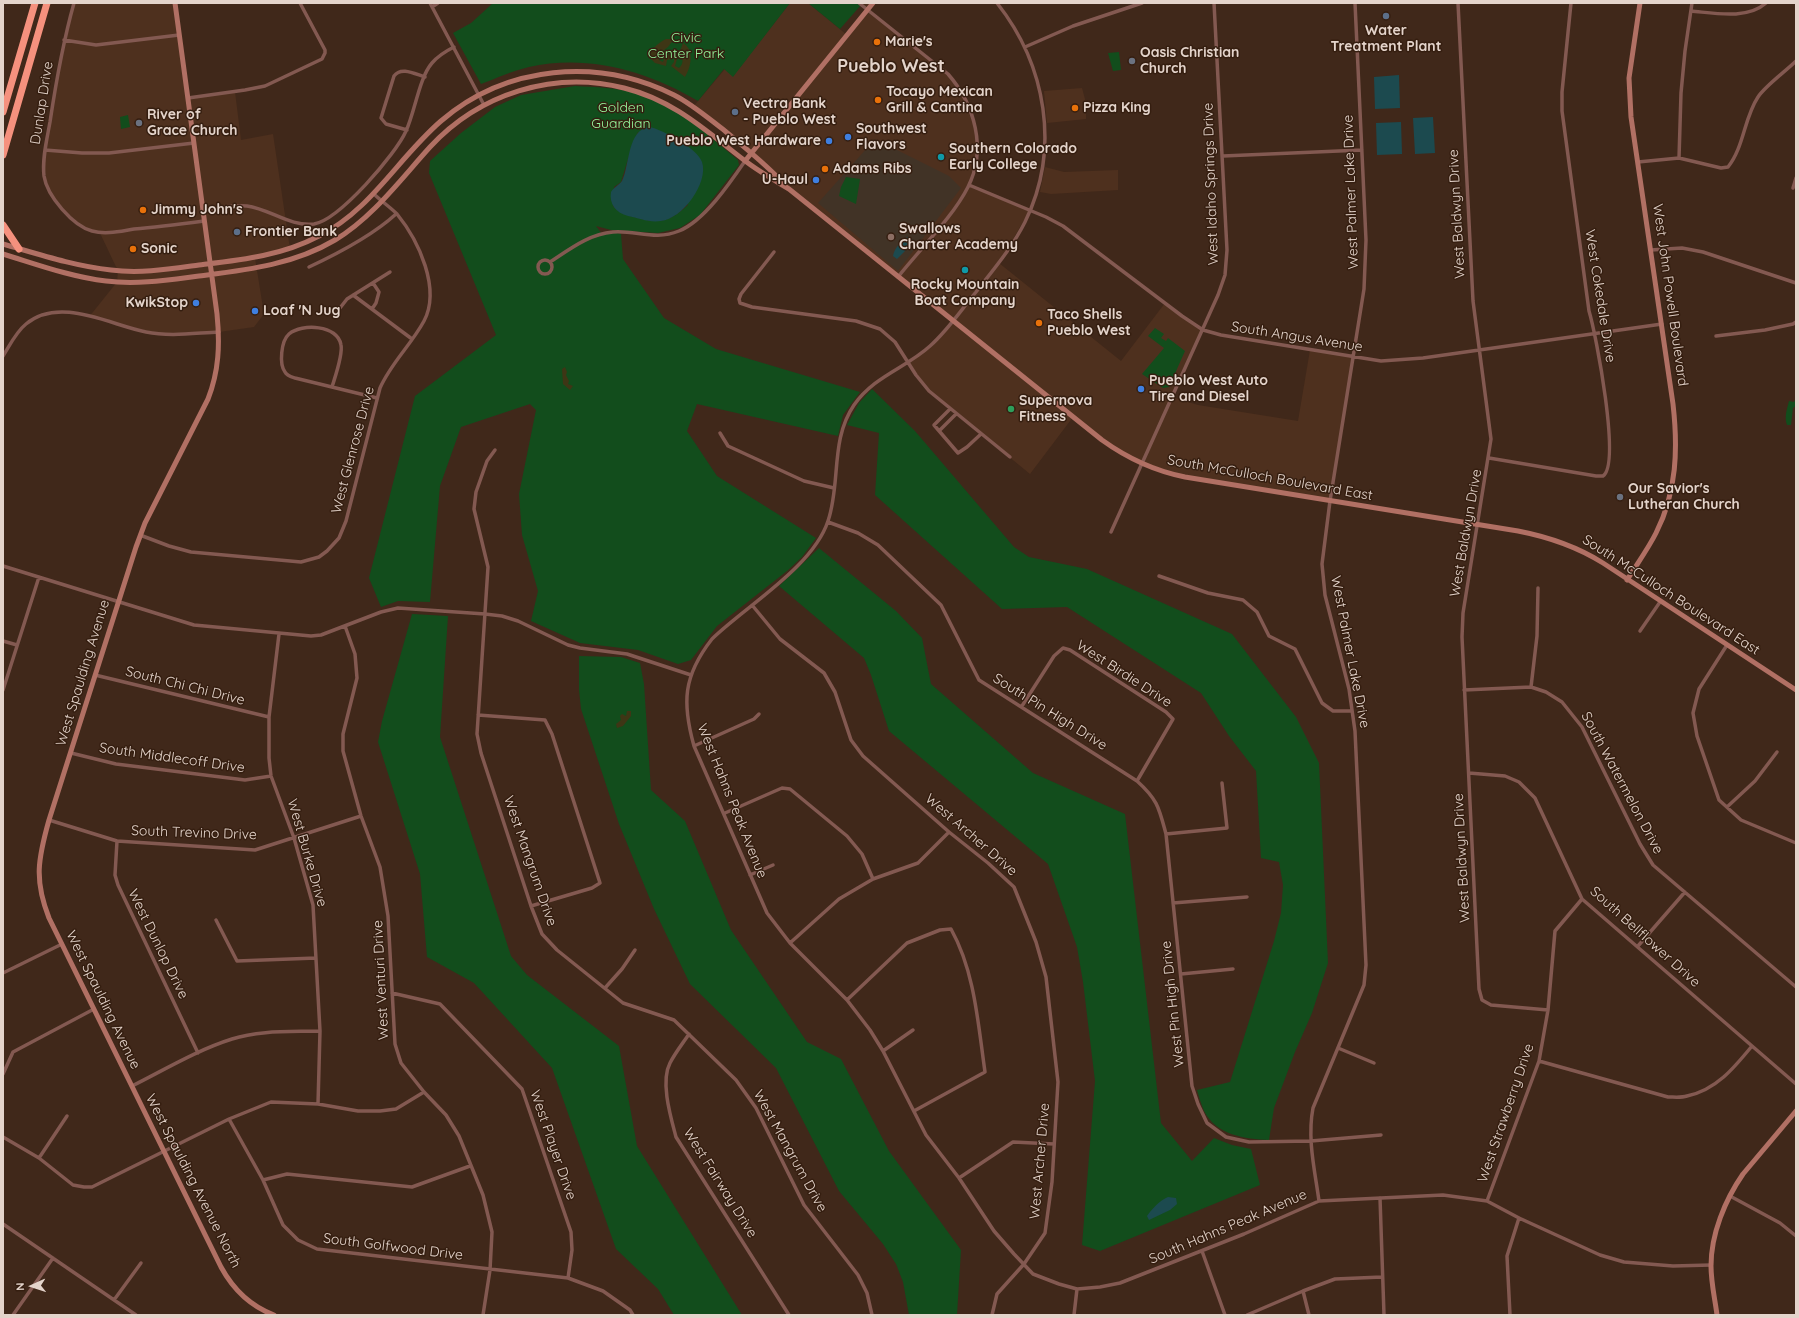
<!DOCTYPE html>
<style>
body{margin:0}
#map{position:relative;width:1799px;height:1318px;overflow:hidden;background:#40281a;font-family:Quicksand,sans-serif}
canvas{display:block}
.frame{position:absolute;inset:0;border:4px solid #e4d4cb;pointer-events:none}
.north{position:absolute;left:12px;top:1266px;width:40px;height:40px;-webkit-text-stroke:3px #351e10;paint-order:stroke;rotate:267deg;font-size:11px;font-weight:700;line-height:16px;text-align:center;color:#e4d4cb}
.north::after{content:'';display:block;margin:auto;width:14px;height:18px;background:#e4d4cb;clip-path:polygon(50% 0,100% 100%,50% 72%,0 100%)}
</style>
<div id="map">
<canvas width="1799" height="1318"></canvas>
<div class="frame"></div>
<div class="north">N</div>
</div>
<script>
const ctx = document.querySelector('canvas').getContext('2d');
ctx.lineJoin = 'round';
function fillPath(path, color) { ctx.fillStyle = color; ctx.fill(path, 'evenodd'); }
function stroke(path, color, width, dash) { ctx.strokeStyle = color; ctx.lineWidth = width; ctx.lineCap = dash ? 'butt' : 'round'; ctx.setLineDash(dash || []); ctx.stroke(path); }
function label(font, color, halo, rows, align = 'center') {
  ctx.font = font + ' Quicksand,sans-serif'; ctx.lineWidth = 3; ctx.setLineDash([]); ctx.textBaseline = 'middle'; ctx.strokeStyle = halo; ctx.fillStyle = color; for (const [text, x, y, turn = 0] of rows) {
    ctx.save(); ctx.translate(x, y); ctx.rotate((+turn || 0) * Math.PI / 180); ctx.textAlign = isNaN(turn) ? turn : align; if (halo) ctx.strokeText(text, 0, 0); ctx.fillText(text, 0, 0); ctx.restore();
  }
}
fillPath(new Path2D(`
 M74 3H175L188 98 235 92 241 140 273 134 290 249 255 258 264 314 254 327 219 332 161 334 89 317 117 282 118 271 100 233 86 229 58 205 47 185 44 161 64 40Z
 M790 3H808L847 35 868 10 859 3H873L868 10 948 74 972 112 977 151 969 185 1030 210 999 263 1121 361 1165 303 1203 330 1172 397 1198 405 1298 421 1310 350 1353 357 1330 501 1196 479 1135 460 1073 417 1030 474 929 391 908 361 929 347 952 321 791 190 771 170 693 107 725 69 733 76Z
 M1082 88 1086 103V119L1047 123 1044 91Z
 M1045 167 1064 172 1118 170V190L1051 194 1040 192Z`), '#4e301e');
fillPath(new Path2D(`
 M875 139 949 176 961 188 898 271 818 203Z`), '#413326');
fillPath(new Path2D(`
 M493 3H790L733 77 724 69 698 101C647 71 588 54 529 67 512 71 497 78 481 84L453 33 471 23Z
 M808 3H859L861 5 840 29Z
 M1119 52 1121 70 1113 71 1108 53Z
 M575 86C595 87 617 88 636 93 676 105 707 134 738 160L739 165 700 215 680 228 658 233 611 230 596 226 602 234 614 232 621 234 623 259 664 318 716 349 860 392 843 415 838 436 697 404 687 431 717 476 816 538 802 557 787 571 717 626 691 660 678 664 638 650 580 643 531 621 538 591 522 535 519 494 536 410 530 404 461 427 440 486 430 602 398 601 381 607 369 578 415 396 496 335 429 173 430 161 461 133 495 107 521 95ZM638 132 688 205C671 221 660 224 638 218 628 215 620 214 613 206L614 187 621 182 632 146Z
 M128 115 130 127 121 129 120 117Z
 M846 177 860 179 856 204 839 196 841 187Z
 M1155 328 1164 334 1161 338 1166 341 1168 338 1185 351 1169 387 1163 388 1142 374 1164 348 1148 336Z
 M872 389 915 431 1014 547 1029 557 1087 569 1232 634 1296 717 1319 763 1328 963 1312 1013 1295 1052 1274 1108 1269 1140C1245 1139 1216 1135 1204 1111 1201 1104 1199 1097 1197 1090L1230 1082 1274 941 1281 913 1283 885 1279 862 1261 858 1256 771 1229 736 1201 693 1067 607 1002 609 875 495 879 433 847 425 859 403Z
 M1795 400H1796V406L1793 408 1791 425H1787C1784 417 1787 409 1789 401L1794 402Z
 M819 548 896 611 922 638 931 684 1033 773 1125 814 1161 1123 1192 1161 1214 1138 1232 1145 1251 1149 1260 1185 1100 1251 1082 1245 1095 1081 1083 982 1077 947 1048 864 889 731 871 675 864 658 779 586Z
 M412 614 448 616 440 737 511 956 527 975 619 1046 637 1146 742 1315H674L658 1289 616 1249 552 1068 474 983 427 957 420 874 378 742 382 721Z
 M579 656 621 657 640 663 644 684 651 790 685 821 731 930 807 1042 841 1059 889 1151 961 1250 957 1315H909L903 1282 896 1264 883 1244 839 1191 776 1068 690 984 654 909 619 824 581 709 579 690Z`), '#124d1c');
fillPath(new Path2D(`
 M666 39H674L668 47 660 53 659 60 663 62 665 56 672 54 671 59 667 60 666 66 655 63 650 58C650 49 658 43 666 39Z
 M683 43C695 50 691 67 685 77L671 66 674 62V56L677 59 675 66 679 68C685 62 682 59 680 51Z
 M565 367 567 372 566 375 569 381 568 384 573 386 570 390 563 384 562 369Z
 M627 711H631V716L623 726 617 728 616 724 621 720 620 716 622 714 626 716Z`), '#3e3615');
fillPath(new Path2D(`
 M1399 75 1400 108 1375 109 1374 77Z
 M1433 117 1435 153 1415 154 1413 118Z
 M1401 122 1402 154 1377 155 1376 123Z
 M650 127C663 130 697 148 702 162 709 183 682 219 661 221 649 223 639 218 628 216 616 213 609 204 611 192 614 187 619 185 622 181 630 165 627 129 650 127Z
 M908 237 913 240V243L897 259 893 256C894 249 902 239 908 237Z
 M1168 1197 1176 1198 1177 1204 1170 1210 1149 1220 1147 1216C1152 1209 1160 1200 1168 1197Z`), '#1c4a4f');
stroke(new Path2D(`
 M74 3C63 42 56 82 50 122 47 139 42 158 44 176 47 196 73 226 92 231 106 235 121 231 134 229 158 227 181 224 204 221
 M430 3 484 105
 M859 3 948 74C975 105 987 149 968 187 953 217 919 250 898 277
 M997 3C1046 65 1061 149 1025 222 1012 248 993 270 976 292 961 310 948 330 930 346 906 368 874 376 854 405 830 440 841 483 828 521 813 567 746 606 712 639 683 676 682 703 694 746L767 913 790 943 847 1000 870 1030 883 1051 926 1135 959 1178 994 1231 1014 1254 1033 1274 1059 1284 1077 1289 1100 1287 1120 1283 1244 1234 1319 1201 1443 1195 1487 1201 1519 1218 1600 1255 1624 1262 1673 1266 1711 1265
 M1458 3 1473 301 1491 439 1463 613 1462 637 1479 989 1482 1000 1491 1005 1548 1010
 M432 7 438 3
 M1691 11C1714 13 1747 20 1766 3
 M64 40 96 45 179 35
 M1025 47 1073 26 1142 3
 M188 98 245 90 265 86 322 59 325 53V50L300 3
 M407 130 386 124 381 118 394 76C401 66 415 74 425 77
 M45 150 82 153H109L194 143
 M1223 156 1362 150
 M1679 158 1681 93 1685 51 1692 3
 M1638 162 1679 158 1721 168 1728 167C1744 147 1744 118 1758 97 1765 86 1786 71 1796 61
 M969 185 1046 217 1063 226 1182 316 1203 330 1221 335 1381 361 1423 358 1662 324
 M1793 188 1796 178
 M202 210C216 209 233 204 247 206 270 209 290 227 314 224 339 220 396 154 406 131 415 112 419 78 432 63 438 56 446 51 454 47
 M1651 250 1682 248 1703 252 1796 283
 M774 252 741 294 739 299 740 303 752 307 856 321 880 329 895 342 916 375 929 391 1010 457
 M538 267a7 7 0 1 1 14 0a7 7 0 1 1-14 0Z
 M550 262C570 249 589 234 613 232 636 230 655 241 679 231 704 221 730 183 745 161
 M309 267C339 253 372 236 396 214
 M353 295 412 339
 M340 308 347 299 390 272
 M372 309 376 303 379 292 373 283
 M1716 336 1765 330 1793 324 1796 322
 M3 356C10 345 16 332 26 324 60 296 110 325 146 332 170 337 195 333 219 332
 M332 387C335 377 343 355 341 345 338 325 302 323 289 334 281 341 279 364 285 372 287 376 292 377 295 378L377 398
 M950 409 934 425 958 453 967 447 981 434
 M939 431 956 414
 M720 433 728 446 804 481 834 488
 M495 450 487 461 476 492 474 509 488 567 477 734 481 753 531 906 542 934 557 950 623 1003 674 1020 736 1080 756 1108 804 1205 858 1275 867 1293 872 1315
 M1489 458 1596 476H1603C1621 464 1596 334 1589 311L1562 111V92L1571 3
 M828 522 858 533 878 545 941 605 979 680 1137 781C1158 800 1159 808 1166 834L1192 1086 1198 1104 1207 1123 1226 1137 1249 1142 1311 1141 1381 1135
 M1111 532 1218 295 1225 275 1227 250 1214 3
 M140 535 169 546 191 552 301 562 319 557 327 551 339 538 346 521 380 388C391 363 411 345 424 321 441 289 419 241 397 214 390 207 381 201 374 194
 M3 566 194 625 311 636 321 635 381 612 398 608 485 614 502 616 518 621 568 645 580 648 627 654 691 675
 M1159 576 1208 593 1243 600 1257 612 1269 636 1295 649 1322 703 1333 711H1352
 M752 605 780 639 824 673 835 692 851 740 863 756 949 832 988 863 1014 887 1036 942 1046 977 1058 1082 1052 1182 1045 1233 1024 1264 997 1294 992 1315
 M345 626 355 654 357 678 343 734V751L361 816 380 867 388 916 395 1044 401 1063 424 1092 446 1115 459 1136 483 1195 492 1232 490 1270 483 1315
 M1640 631 1660 602
 M279 634 269 717V758L271 776 294 838 313 905 320 1031 318 1104
 M3 641 17 645
 M1727 645 1699 689 1693 713 1697 736 1719 800 1741 820 1796 843
 M95 675 269 717
 M1531 687 1537 636 1538 588
 M3 690 39 577
 M1464 690 1531 687 1546 692 1562 702 1582 727 1640 844 1653 865 1796 987
 M1022 706 1054 656 1063 648 1070 650 1166 712 1173 719 1137 781
 M478 715 545 720 552 734 600 883 592 888 531 906
 M694 746 754 719 759 714
 M71 753 116 764 245 780 271 776
 M1469 773 1505 776 1519 782 1535 798 1582 899 1796 1084
 M1727 807 1755 781 1777 752
 M725 813 782 788 790 789 847 836 862 854 873 879
 M49 820 117 841 255 850 361 816
 M1166 834 1227 828 1222 783
 M117 841 115 875 118 885 198 1053
 M750 875 773 865
 M1173 903 1247 897
 M216 920 237 961 316 958
 M790 943 839 899 873 879 918 863 949 832
 M1638 946 1685 892
 M3 973 62 944
 M1181 974 1233 969
 M605 988 622 969 635 950
 M392 993 440 1004 522 1089 571 1232 572 1250 568 1278
 M847 1000 907 943 940 930 951 929C975 972 978 1024 985 1072L914 1111
 M689 1034C683 1043 675 1053 670 1063 660 1082 671 1118 676 1137L789 1315
 M1338 1048 1374 1063
 M883 1051 913 1030
 M1539 1061 1668 1097C1674 1097 1681 1098 1687 1096 1716 1090 1734 1068 1752 1046
 M3 1074 13 1052 94 1009
 M132 1086C164 1070 197 1050 232 1039 259 1030 291 1032 320 1031
 M229 1119 263 1180 283 1225 298 1240 317 1249 568 1278 603 1291 630 1310 633 1315
 M3 1137 39 1158 73 1185 84 1187H92L229 1119 271 1102 318 1104 358 1111H380L396 1109 424 1092
 M39 1158 67 1116
 M959 1178 1013 1142 1054 1144
 M263 1180 287 1174 412 1187 470 1166
 M1730 1196 1780 1223 1796 1236
 M1380 1198 1384 1315
 M1319 1201C1315 1171 1307 1139 1313 1108L1364 985 1366 965 1355 731 1349 689 1325 595 1322 564 1330 501 1364 289 1366 240 1355 3
 M1487 1201 1539 1061 1548 1010 1555 931 1582 899
 M3 1224 136 1315
 M1202 1251 1225 1315
 M1303 1291 1309 1315
 M114 1300 141 1263
 M13 1315 53 1258
 M1074 1315 1077 1289
 M1247 1315 1303 1291 1335 1279 1382 1277
 M1510 1315 1507 1256 1519 1218`), '#835951', 3.5);
stroke(new Path2D(`
 M175 3 217 314C220 344 219 371 208 399L145 523 136 547 49 820C38 859 34 880 49 918L221 1267C233 1289 250 1306 274 1315
 M745 161 873 3
 M3 244C38 254 74 266 111 270 140 274 170 269 199 265 241 260 281 256 319 236 371 210 398 158 441 121 506 65 598 57 674 95 692 104 708 118 725 131 745 148 766 164 784 184
 M3 254C36 264 71 277 106 281 137 285 168 280 199 276 246 270 293 265 335 240 373 217 400 180 430 147 479 94 553 70 624 88 673 100 705 130 744 160 758 171 774 180 789 189L1102 440C1127 458 1155 471 1185 477L1518 531C1549 537 1576 546 1603 563L1796 690
 M1627 580C1637 564 1648 549 1656 533 1677 492 1678 448 1673 404L1631 117 1629 78 1640 3
 M1717 1315C1715 1299 1711 1283 1711 1266 1711 1234 1725 1200 1743 1174L1796 1111`), '#b17064', 5);
stroke(new Path2D(`
 M3 112 35 3
 M3 155 47 3
 M3 225 19 249`), '#f5917e', 7);
for (const [x, y, r, color] of [
 [1386,16,4,"#5c6f8a"],
 [877,42,4,"#e8710a"],
 [1132,61,4,"#6b7280"],
 [878,100,4,"#e8710a"],
 [1075,108,4,"#e8710a"],
 [735,112,4,"#5c6f8a"],
 [139,123,4,"#6b7280"],
 [848,137,4,"#3f7fe0"],
 [829,141,4,"#3f7fe0"],
 [941,157,4,"#0f9aa8"],
 [825,169,4,"#e8710a"],
 [816,180,4,"#3f7fe0"],
 [143,210,4,"#e8710a"],
 [237,232,4,"#5c6f8a"],
 [891,237,4,"#8d6e63"],
 [133,249,4,"#e8710a"],
 [965,270,4,"#0f9aa8"],
 [196,303,4,"#3f7fe0"],
 [255,311,4,"#3f7fe0"],
 [1039,323,4,"#e8710a"],
 [1141,389,4,"#3f7fe0"],
 [1011,409,4,"#2e9e5b"],
 [1620,497,4,"#6b7280"]
]) { const dot = new Path2D(); dot.arc(x, y, r, 0, 2 * Math.PI); ctx.fillStyle = color; ctx.fill(dot); stroke(dot, '#351e10', 1.5); }
label('bold 14px', '#e4d4cb', '#351e10', [
 ["Water",1386,31,"center"],
 ["Treatment Plant",1386,47,"center"],
 ["Marie's",885,42],
 ["Oasis Christian",1140,53],
 ["Church",1140,69],
 ["Tocayo Mexican",886,92],
 ["Grill & Cantina",886,108],
 ["Vectra Bank",743,104],
 ["- Pueblo West",743,120],
 ["Pizza King",1083,108],
 ["River of",147,115],
 ["Grace Church",147,131],
 ["Southwest",856,129],
 ["Flavors",856,145],
 ["Pueblo West Hardware",821,141,"right"],
 ["Southern Colorado",949,149],
 ["Early College",949,165],
 ["Adams Ribs",833,169],
 ["U-Haul",808,180,"right"],
 ["Jimmy John's",151,210],
 ["Swallows",899,229],
 ["Charter Academy",899,245],
 ["Frontier Bank",245,232],
 ["Sonic",141,249],
 ["Rocky Mountain",965,285,"center"],
 ["Boat Company",965,301,"center"],
 ["KwikStop",188,303,"right"],
 ["Loaf 'N Jug",263,311],
 ["Taco Shells",1047,315],
 ["Pueblo West",1047,331],
 ["Pueblo West Auto",1149,381],
 ["Tire and Diesel",1149,397],
 ["Supernova",1019,401],
 ["Fitness",1019,417],
 ["Our Savior's",1628,489],
 ["Lutheran Church",1628,505]
], 'left');
label('14px', '#94f79c', '#351e10', [
 ["Civic",686,38],
 ["Center Park",686,54],
 ["Golden",621,108],
 ["Guardian",621,124]
]);
label('14px', '#e4d4cb', '#351e10', [
 ["Dunlap Drive",42,103,-81],
 ["West Idaho Springs Drive",1211,184,-92],
 ["West Palmer Lake Drive",1351,192,-92],
 ["West Baldwyn Drive",1457,214,-93],
 ["West John Powell Boulevard",1670,295,82],
 ["West Cokedale Drive",1600,296,81],
 ["South Angus Avenue",1297,337,9],
 ["West Glenrose Drive",353,450,-75],
 ["South McCulloch Boulevard East",1270,478,10],
 ["West Baldwyn Drive",1466,533,-80],
 ["South McCulloch Boulevard East",1671,595,33],
 ["West Palmer Lake Drive",1350,652,79],
 ["West Spaulding Avenue",83,673,-73],
 ["West Birdie Drive",1124,674,33],
 ["South Chi Chi Drive",185,686,14],
 ["South Pin High Drive",1050,712,32],
 ["South Middlecoff Drive",172,758,8],
 ["South Watermelon Drive",1622,783,62],
 ["West Hahns Peak Avenue",732,801,68],
 ["South Trevino Drive",194,833,2],
 ["West Archer Drive",971,835,41],
 ["West Burke Drive",307,853,74],
 ["West Baldwyn Drive",1462,858,-93],
 ["West Mangrum Drive",530,861,71],
 ["South Bellflower Drive",1645,937,42],
 ["West Dunlop Drive",158,944,64],
 ["West Venturi Drive",381,980,-93],
 ["West Spaulding Avenue",103,1000,64],
 ["West Pin High Drive",1173,1004,-96],
 ["West Strawberry Drive",1506,1113,-71],
 ["West Player Drive",553,1145,71],
 ["West Mangrum Drive",790,1151,61],
 ["West Archer Drive",1040,1161,-85],
 ["West Spaulding Avenue North",193,1181,63],
 ["West Fairway Drive",720,1183,58],
 ["South Hahns Peak Avenue",1228,1227,-23],
 ["South Golfwood Drive",393,1247,7]
]);
label('bold 18px', '#e4d4cb', '#351e10', [
 ["Pueblo West",891,67]
]);
</script>
